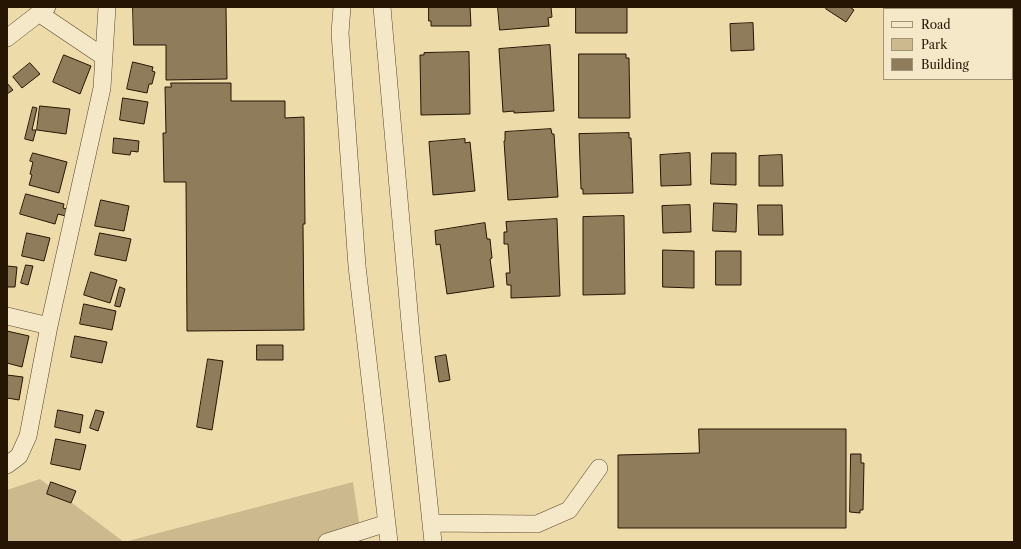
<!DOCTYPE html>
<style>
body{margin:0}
#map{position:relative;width:1021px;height:549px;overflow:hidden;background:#eedbaa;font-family:"Libre Caslon Text",serif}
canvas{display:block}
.frame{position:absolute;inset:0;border:8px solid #271503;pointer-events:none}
.legend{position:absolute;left:883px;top:8px;width:130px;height:72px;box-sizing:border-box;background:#f4e8c8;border:1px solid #a29479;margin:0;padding:5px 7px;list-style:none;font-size:12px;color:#271503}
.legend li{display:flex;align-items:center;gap:8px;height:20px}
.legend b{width:20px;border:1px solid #a29479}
</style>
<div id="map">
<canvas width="1021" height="549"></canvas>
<div class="frame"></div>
<ul class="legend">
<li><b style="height:5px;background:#f4e8c8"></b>Road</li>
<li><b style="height:11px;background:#ccb98e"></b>Park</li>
<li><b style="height:11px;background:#8e7c5a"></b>Building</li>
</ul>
</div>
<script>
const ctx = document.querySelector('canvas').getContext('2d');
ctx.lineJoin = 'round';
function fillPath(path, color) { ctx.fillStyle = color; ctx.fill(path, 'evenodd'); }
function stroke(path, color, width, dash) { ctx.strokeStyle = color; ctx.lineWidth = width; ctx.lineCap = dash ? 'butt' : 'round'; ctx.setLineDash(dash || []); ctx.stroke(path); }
fillPath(new Path2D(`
 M40 479 124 542 353 482 362 542H9L7 539V490Z`), '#ccb98e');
const building = new Path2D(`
 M133 7H226L227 79 166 80V45H134Z
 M429 7H470L471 26H431V21H429Z
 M498 7H551L552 17 548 18 549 26 500 30Z
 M576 7H627V33H576Z
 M827 7H850L854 10 846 22 826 9Z
 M753 23 754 50 731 51 730 24Z
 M550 45 554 111 514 113V111L503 112 499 49Z
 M469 52 470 114 421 115 420 55H424V53Z
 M579 54H626V58H629L630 118H579Z
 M64 55 91 66 80 94 53 82Z
 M133 62 153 67 152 71 155 72 152 84H149L147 93 127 89Z
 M30 63 40 74 22 88 13 77Z
 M7 83 13 90 7 94Z
 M171 83H231V101H285V118L304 117 305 224H303L304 330 187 331 186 182H164L163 133H166L165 87H171Z
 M123 98 148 102 144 124 120 120Z
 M40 106 70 109 66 134 37 130Z
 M33 107 37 108 32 130H36L33 141 25 139Z
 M551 129 552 134H554L558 197 508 200 504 141H505V132Z
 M629 133V138H631L633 193 583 194V189H581L579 134Z
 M114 138 139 141 138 152 131 151 130 155 113 153Z
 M465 139V143L470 142 475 191 433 195 429 142Z
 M33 153 67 162 59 193 29 185 32 175 30 174 33 162 30 161Z
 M690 153 691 185 661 186 660 155Z
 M712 153H736V185L711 184Z
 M782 155 783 186H759V156Z
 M26 194 64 204 63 208 70 210 69 217 58 214 55 224 20 214Z
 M101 200 129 206 124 231 95 226Z
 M714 203 737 204 736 232 713 231Z
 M690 205 691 232 663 233 662 206Z
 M758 205H782L783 235H759Z
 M624 216 625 294 583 295V217Z
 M557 219 560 296 511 298V285H507L506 273H510L508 244H504V232H507L506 222Z
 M485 223 487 239H490L492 258 490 259 494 287 447 294 440 244 436 245 435 231Z
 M27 233 50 238 44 261 22 256Z
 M100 233 131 239 126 261 95 255Z
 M663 250 694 251V288L663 287Z
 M716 251H741V285H716Z
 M26 265 33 266 28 285 21 283Z
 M7 266 17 267 15 287H7Z
 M91 272 117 280 110 303 84 295Z
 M120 287 125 289 120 307 115 306Z
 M84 304 116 311 112 330 80 324Z
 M7 331 29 336 22 367 7 363Z
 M75 336 107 342 102 363 71 357Z
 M257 345H283V360H257Z
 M446 355 450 380 439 382 435 357Z
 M208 359 223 361 212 430 197 427Z
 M7 375 23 377 19 400 7 398Z
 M58 410 83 415 80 433 55 427Z
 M96 410 104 412 98 431 90 428Z
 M699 429H846V528H618V455L699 453Z
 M56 439 86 445 80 470 51 464Z
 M851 454H861V463H864L863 510H860V513L850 512Z
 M51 482 76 491 71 503 47 494Z`);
fillPath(building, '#8e7c5a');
stroke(building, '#271503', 1);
const minor = new Path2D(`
 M342 7 340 33 357 266 389 542
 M382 7 411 334 433 542
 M40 14 104 57
 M7 38 47 7
 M7 316 49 326
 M7 465 19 456 28 436 49 326 102 88 107 7
 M431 523 537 524 569 510 599 468
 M327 542 387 523`);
stroke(minor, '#59462d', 18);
stroke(minor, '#f4e8c8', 17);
</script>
